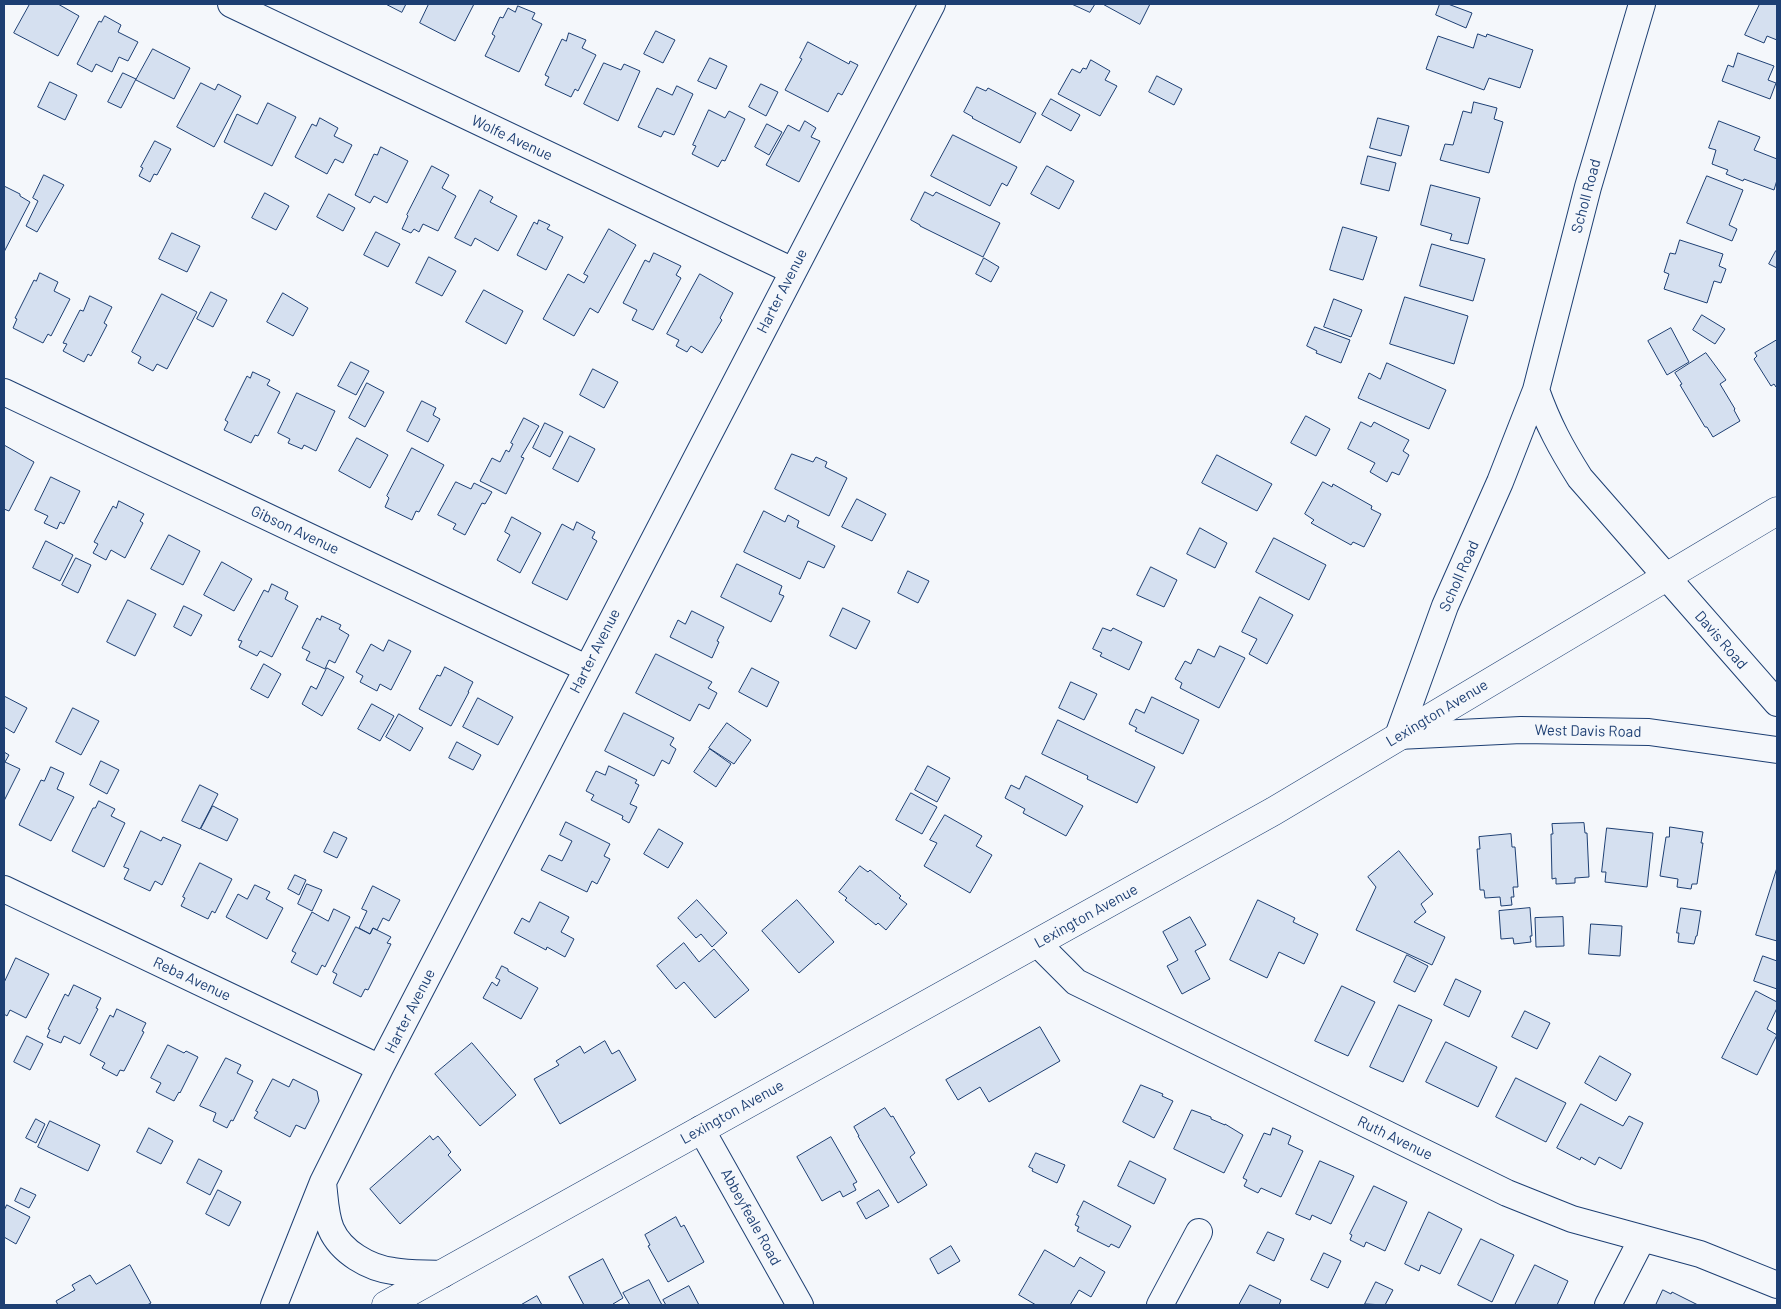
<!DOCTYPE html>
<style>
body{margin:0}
#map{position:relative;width:1781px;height:1309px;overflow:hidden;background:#f4f7fb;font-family:Barlow,sans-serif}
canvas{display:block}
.frame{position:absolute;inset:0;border:5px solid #1d3f73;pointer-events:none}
</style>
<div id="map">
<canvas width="1781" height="1309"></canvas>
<div class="frame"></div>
</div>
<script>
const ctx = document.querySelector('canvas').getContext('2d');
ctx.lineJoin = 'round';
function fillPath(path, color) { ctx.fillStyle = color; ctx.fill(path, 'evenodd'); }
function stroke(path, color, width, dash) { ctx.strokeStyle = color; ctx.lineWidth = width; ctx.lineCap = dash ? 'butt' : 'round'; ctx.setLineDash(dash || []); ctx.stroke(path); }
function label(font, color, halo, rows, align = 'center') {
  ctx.font = font + ' Barlow,sans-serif'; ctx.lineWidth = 4; ctx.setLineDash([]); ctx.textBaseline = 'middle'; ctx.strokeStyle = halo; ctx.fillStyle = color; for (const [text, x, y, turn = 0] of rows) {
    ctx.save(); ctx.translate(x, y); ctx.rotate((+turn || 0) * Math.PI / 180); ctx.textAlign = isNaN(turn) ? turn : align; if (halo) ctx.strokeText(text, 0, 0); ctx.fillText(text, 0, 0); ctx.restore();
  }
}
const building = new Path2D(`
 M30 4H58L79 16 58 56 14 33Z
 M386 4H406L402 12Z
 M429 4H474L455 41 420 23Z
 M1072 4H1095L1090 12Z
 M1103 4H1150L1140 24Z
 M1440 4H1448L1472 13 1466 28 1436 15Z
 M1760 4H1777V40L1767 36 1764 43 1745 35Z
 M518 6 535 13 532 19 542 24 519 72 485 56 495 36 492 34 500 17 503 18 508 8 515 12Z
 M105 16 121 25 118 32 138 42 128 61 119 57 112 72 96 64 92 72 77 64 99 21 101 22Z
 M656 31 675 40 663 63 644 54Z
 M569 33 586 40 582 48 596 55 578 91 575 89 571 97 545 85 549 77 545 75 562 39 566 41Z
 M1478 34 1486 37 1487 34 1533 50 1520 88 1489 78 1484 90 1426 69 1438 36 1473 48Z
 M808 42 849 64 850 61 858 65 842 95 838 93 828 112 785 90 802 59 800 58Z
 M153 49 190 68 174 99 136 80Z
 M1738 53 1774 66 1768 80 1776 83 1770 99 1722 81 1728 65 1733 67Z
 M710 58 727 66 716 89 698 81Z
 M1091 60 1110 71 1105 80 1117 86 1100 116 1058 94 1072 69 1080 73 1083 68 1086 69Z
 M604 63 621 70 624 64 640 71 618 121 584 104Z
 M123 73 136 79 121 108 108 102Z
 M1157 76 1182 89 1174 105 1149 92Z
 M50 82 77 95 65 120 38 107Z
 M201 83 215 90 218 84 241 96 214 147 177 127Z
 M761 84 778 92 766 116 749 107Z
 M677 86 693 94 674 135 664 131 661 137 638 127 657 88 672 95Z
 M977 87 986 91 988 88 1036 113 1020 143 972 118 973 117 964 112Z
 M1051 99 1080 115 1071 131 1042 115Z
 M1474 102 1497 108 1494 119 1503 122 1489 173 1440 160 1445 144 1453 145 1463 111 1471 113Z
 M268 103 296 117 272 166 224 142 237 114 257 124Z
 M709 110 725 118 729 111 745 119 725 161 722 160 718 167 692 154 696 146 693 145Z
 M320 118 338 128 334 136 352 145 343 163 335 159 327 174 295 157 312 124 316 126Z
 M1378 118 1409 126 1401 156 1370 148Z
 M805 121 816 128 811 137 820 141 799 182 766 165 788 125 799 131Z
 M1719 121 1760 137 1754 150 1777 159V180L1774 190 1744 179 1743 181 1726 174 1728 170 1712 164 1716 150 1709 148Z
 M767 124 782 132 769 155 755 147Z
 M953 135 1017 167 1007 186 1002 183 990 206 931 176Z
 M155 141 171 149 157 175 154 174 150 182 139 176 143 168 141 167Z
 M381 147 408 161 387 203 374 196 370 203 355 195 374 154 377 155Z
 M1368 156 1396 163 1389 191 1361 184Z
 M432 166 449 175 442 188 456 196 438 231 423 224 419 232 414 229 411 233 402 229 408 216 407 215Z
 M1047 166 1074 181 1059 209 1031 194Z
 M44 175 64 185 37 232 26 226 38 201 33 198Z
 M1707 176 1743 190 1729 225 1737 229 1732 241 1687 223Z
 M1431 185 1480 198 1468 244 1450 240 1452 234 1421 225Z
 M4 186 20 194V196L30 202 4 252Z
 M480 190 493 197 490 202 517 216 498 251 475 238 471 246 455 238Z
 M925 192 933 196 936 192 1000 223 983 257 920 226V225L911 220Z
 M265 193 289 206 276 230 252 218Z
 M329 194 355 208 343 231 317 217Z
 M539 220 550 225 547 229 563 237 546 270 517 255 534 222 537 224Z
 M1343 227 1377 237 1363 280 1330 270Z
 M609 229 636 245 598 313 590 308 574 336 543 319 568 274 584 283 588 276 584 274Z
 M376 232 400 244 388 267 364 255Z
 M172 233 200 246 187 272 159 259Z
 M1680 240 1723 254 1719 266 1726 269 1721 283 1714 281 1707 303 1664 289 1669 274 1664 272 1670 253 1675 254Z
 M1432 244 1485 259 1473 301 1420 286Z
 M1776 251 1777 252V268L1769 264Z
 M654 253 681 266 676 275 681 278 653 330 632 320 637 310 623 303 645 260 649 262Z
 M429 257 456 271 442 296 416 283Z
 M984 258 999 267 991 282 976 274Z
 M40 273 58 282 54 291 70 299 51 336 48 334 43 343 13 328 17 319 15 318 34 280 36 281Z
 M700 274 733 293 720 318 722 320 702 353 691 346 687 352 676 346 679 340 667 334Z
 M484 290 523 311 506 344 466 322Z
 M211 292 227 300 213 327 197 319Z
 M283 293 308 308 293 336 267 322Z
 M162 294 197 312 167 369 157 364 153 371 138 363 141 357 132 352Z
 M90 296 112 307 104 323 107 325 91 356 88 354 84 362 63 351 67 344 63 343 80 310 83 311Z
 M1405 297 1468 316 1454 364 1390 344Z
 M1334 299 1362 310 1351 337 1324 327Z
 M1702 315 1725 329 1715 344 1693 330Z
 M1315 327 1350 340 1341 363 1316 353 1317 351 1307 346Z
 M1671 328 1689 362 1667 375 1648 341Z
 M1777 340V386L1776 387 1774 384 1771 386 1754 359 1757 356 1755 353Z
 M1706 353 1726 380 1720 384 1735 409 1734 410 1740 421 1713 437 1707 427H1705L1680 385 1682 384 1675 373Z
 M351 362 369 371 356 395 338 386Z
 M1387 363 1446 390 1429 429 1358 398 1369 373 1380 379Z
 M593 369 618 382 604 408 580 395Z
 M253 372 270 380 267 385 280 392 258 436 255 435 251 443 224 430 228 422 225 420 247 376 250 378Z
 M367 383 384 392 365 427 349 418Z
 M297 393 335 411 316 451 304 445 302 449 288 443 290 439 278 433Z
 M422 401 436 408 433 415 440 419 428 442 407 431Z
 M1306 416 1330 429 1316 456 1291 443Z
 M524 418 539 426 521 457 524 458 506 494 480 481 492 458 500 462 506 450 509 452 513 444 511 443Z
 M1361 422 1371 427 1374 422 1409 440 1403 451 1409 455 1399 475 1392 472 1387 482 1370 472 1375 463 1348 449Z
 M545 423 563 432 550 457 533 448Z
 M570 436 595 449 578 482 553 469Z
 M357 438 388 455 370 488 339 471Z
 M4 445 34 462 9 511 4 509Z
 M412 448 444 465 419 512 416 511 412 520 385 507 389 498 387 496Z
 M792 454 813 462 816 457 827 462 825 467 847 478 829 516 775 489Z
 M1217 455 1272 484 1257 511 1202 483Z
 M51 477 80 491 64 524 60 522 57 529 44 523 48 516 35 510Z
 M456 482 471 489 474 483 492 492 485 504 482 503 465 535 453 529 456 524 438 515Z
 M1323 482 1332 487 1333 484 1372 506 1371 509 1381 514 1364 547 1353 542 1351 545 1311 523 1314 520 1305 514Z
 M857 499 886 514 872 541 842 527Z
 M119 501 144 514 140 521 143 523 125 558 111 550 106 560 93 553 98 544 94 542 113 506 116 508Z
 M764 511 785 522 788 515 799 521 797 527 835 546 824 568 808 561 800 579 744 552Z
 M512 517 541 533 520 573 497 560 510 535 505 532Z
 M577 522 595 532 592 538 597 541 567 600 532 583 562 524 573 530Z
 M1200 528 1227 543 1215 568 1187 554Z
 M169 535 200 551 183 585 151 569Z
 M1274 538 1326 565 1309 600 1256 572Z
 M46 541 73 555 60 581 33 568Z
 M76 558 91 565 78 593 62 585Z
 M222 562 252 579 234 611 204 595Z
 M737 564 782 586 779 594 784 596 771 622 721 597Z
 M1151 567 1177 580 1164 607 1137 595Z
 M908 571 929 581 918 603 898 593Z
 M272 584 288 592 285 599 298 606 272 657 260 651 257 656 239 647 242 641 238 640 264 590 268 592Z
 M1260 597 1293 615 1267 664 1249 654 1257 639 1242 632Z
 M128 600 156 614 135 656 107 642Z
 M184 606 202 615 191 636 174 627Z
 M843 608 870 621 856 649 830 636Z
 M692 611 724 627 717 641 719 642 712 658 670 637 678 620 685 624Z
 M322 616 341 625 339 629 349 635 335 663 329 660 325 669 306 660 310 652 302 648 317 618 320 620Z
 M1103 628 1111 631 1113 628 1142 642 1129 670 1100 656 1102 653 1093 649Z
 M389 640 411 651 391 690 380 684 377 691 360 682 363 676 356 672 371 644 383 651Z
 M1220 646 1245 658 1219 708 1180 688 1182 683 1175 679 1185 661 1191 664 1198 649 1214 657Z
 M656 654 712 682 708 688 717 693 709 709 699 704 690 721 636 693Z
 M264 664 281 674 268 698 251 689Z
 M445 667 473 682 468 692H469L451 726 419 709 437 675 440 676Z
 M327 668 344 677 322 716 302 704 311 686 316 689Z
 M752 668 779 682 767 707 739 692Z
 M1071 682 1097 694 1084 720 1059 708Z
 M4 696 27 708 14 733 4 727Z
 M1152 697 1199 720 1183 754 1135 731 1137 728 1129 724 1136 709 1144 713Z
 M478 698 513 717 498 745 463 727Z
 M372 704 394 716 380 741 358 729Z
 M73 708 99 721 81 755 56 742Z
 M624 713 674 738 670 745 676 749 669 764 662 760 654 776 605 751Z
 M399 714 423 728 410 751 386 737Z
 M1058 720 1155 767 1137 803 1087 779 1088 776 1042 754Z
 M727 723 751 740 734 764 709 748Z
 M457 742 481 755 473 770 449 758Z
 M710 749 731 764 716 787 694 772Z
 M4 752 9 755 5 762 20 769 4 801Z
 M101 761 119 770 107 794 90 785Z
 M609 766 637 780 635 783 639 785 630 804 637 807 629 823 622 819 623 816 591 800 594 795 586 791 596 771 605 775Z
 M928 766 950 778 937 802 915 790Z
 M51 767 64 773 57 789 74 797 51 841 19 825 41 780 44 781Z
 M1026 776 1083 806 1066 836 1023 813 1025 809 1005 798 1011 785 1019 789Z
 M200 785 218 794 200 829 182 821Z
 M911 793 937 807 922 834 896 820Z
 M99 801 115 809 111 816 125 823 104 867 72 851 93 808H95Z
 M213 806 238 819 227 841 201 829Z
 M945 815 982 836 976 846 992 855 970 893 924 866 937 843 930 840Z
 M566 822 610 844 604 856 610 859 597 884 592 881 587 892 541 870 549 855 562 861 572 841 560 835Z
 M1584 823 1585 833H1587L1589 877 1575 878V883L1556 884V878L1552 879 1551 834H1553L1552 824Z
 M1670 827 1703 832 1701 843H1703L1697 884H1692L1691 889 1677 887 1678 879 1660 876 1666 837H1669Z
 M1607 828 1653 833 1647 887 1605 882 1606 872H1602Z
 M659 829 683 843 668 868 644 854Z
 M141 831 161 841 163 837 181 845 162 885 155 881 150 891 124 879 129 869 124 867Z
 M334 832 347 838 337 858 324 852Z
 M1511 834 1512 847H1515L1518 887H1513L1514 897H1511L1512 905 1501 906 1500 897 1485 898 1484 890H1480L1477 849H1480L1479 837Z
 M1399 851 1433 894 1421 904 1426 912 1414 922 1445 937 1432 965 1356 930 1376 887 1368 877Z
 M200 863 232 879 215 913 212 911 208 919 181 906 185 898 183 897Z
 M860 866 868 872 870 870 901 896 899 898 907 904 886 930 878 923 876 925 845 900 847 898 839 892Z
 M1777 868V941L1756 935Z
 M295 875 306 880 299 895 288 889Z
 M307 884 322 890 312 911 298 904Z
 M255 885 270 892 266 899 283 908 267 939 226 917 238 894 247 899Z
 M373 886 400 900 389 921 383 918 377 930 373 928 370 934 359 928 367 911 362 909Z
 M697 900 727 933 712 947 701 934 696 938 678 918Z
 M797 900 834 942 799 973 762 931Z
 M1258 900 1295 918 1293 922 1318 934 1304 964 1279 952 1267 978 1230 960Z
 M540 902 569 917 561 932 574 939 565 957 547 947 546 950 514 933 522 918 529 922Z
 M1530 908 1532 936H1530L1531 942 1514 944 1513 938 1501 939 1499 911Z
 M1681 908 1701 911 1697 936H1696L1694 944 1678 942 1679 933H1677Z
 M334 909 350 917 325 967 322 965 317 975 291 962 296 953 292 951 312 912 328 921Z
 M1190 917 1206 945 1195 951 1210 979 1182 994 1167 966 1178 960 1163 932Z
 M1563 917 1564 946 1536 947 1535 918Z
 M1591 924 1622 926 1620 956 1589 954Z
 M356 927 370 934 373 928 391 937 387 943 391 944 368 990 365 989 361 997 333 983 337 974 333 972Z
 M684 943 699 962 714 949 749 990 715 1018 684 982 676 989 657 966Z
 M1407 955 1428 966 1415 992 1394 982Z
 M1763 956 1777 961V989L1754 981Z
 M16 958 49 974 26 1018 10 1010 7 1016 4 1014V983Z
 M502 966 508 969V971L538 988 521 1019 483 998 492 982 497 986 500 980 496 978Z
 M1456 979 1481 991 1469 1017 1444 1005Z
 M74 985 101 998 96 1008 98 1009 80 1044 64 1036 61 1043 47 1037 50 1030 48 1029 65 994 68 996Z
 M1342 986 1375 1002 1348 1056 1315 1041Z
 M1756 991 1777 1002V1008L1767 1029 1777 1035 1757 1075 1722 1058Z
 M1399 1005 1432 1020 1403 1082 1370 1067Z
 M117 1009 146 1023 142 1031 144 1032 124 1071 120 1070 117 1076 102 1068 105 1063 90 1055 110 1015 113 1017Z
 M1525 1011 1550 1023 1537 1049 1512 1037Z
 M1040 1027 1060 1061 989 1102 980 1087 958 1100 946 1080Z
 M27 1036 43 1044 30 1070 14 1062Z
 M605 1041 612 1054 619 1050 636 1080 560 1124 534 1079 559 1065 556 1061 580 1046 584 1053Z
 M1446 1042 1497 1067 1478 1107 1426 1082Z
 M472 1043 516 1095 480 1126 435 1074Z
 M168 1045 184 1053 186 1051 198 1057 180 1093 179 1092 174 1101 156 1092 161 1083 151 1078Z
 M1600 1056 1631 1074 1616 1101 1585 1083Z
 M226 1058 241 1065 237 1073 253 1081 233 1121 231 1120 227 1128 213 1121 216 1113 200 1106Z
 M1516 1078 1566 1103 1546 1142 1496 1117Z
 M273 1079 289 1087 293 1079 317 1091 319 1101 305 1129 296 1125 290 1137 254 1118 258 1112 256 1111Z
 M1141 1085 1163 1094 1162 1096 1173 1101 1154 1138 1123 1122Z
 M1581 1104 1623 1126 1629 1116 1643 1123 1621 1169 1599 1157 1595 1165 1581 1157 1580 1160 1557 1148Z
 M885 1108 891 1117 893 1116 915 1153 910 1157 927 1185 898 1203 858 1136H859L854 1127Z
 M1192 1110 1211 1117V1119L1225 1125V1124L1243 1135 1224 1173 1174 1149Z
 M36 1119 45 1124 36 1143 26 1138Z
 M50 1121 100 1145 88 1171 38 1147Z
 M149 1128 173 1141 161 1164 137 1152Z
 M1273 1128 1291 1136 1288 1144 1303 1151 1281 1197 1261 1188 1258 1193 1244 1186 1247 1180 1243 1178 1264 1133 1270 1135Z
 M430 1136 433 1140 438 1136 451 1152 448 1155 461 1170 400 1224 370 1189Z
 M831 1137 857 1182 853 1184 856 1190 843 1197 840 1191 822 1201 797 1157Z
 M1036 1153 1065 1165 1057 1183 1032 1171 1033 1169 1029 1167Z
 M199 1159 222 1171 210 1195 187 1183Z
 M1130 1161 1166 1179 1154 1204 1118 1186Z
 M1320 1161 1354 1176 1331 1224 1312 1215 1310 1220 1296 1214Z
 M1374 1186 1407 1202 1385 1251 1366 1242 1364 1247 1350 1240 1352 1235 1350 1234Z
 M21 1188 36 1195 29 1208 15 1201Z
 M218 1190 241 1202 229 1226 206 1214Z
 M879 1190 889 1206 866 1219 857 1203Z
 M1084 1201 1131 1226 1119 1248 1111 1244 1109 1247 1077 1231 1079 1227 1075 1225 1079 1216 1077 1215Z
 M7 1205 30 1217 16 1244 4 1237V1211Z
 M1429 1212 1462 1229 1440 1274 1421 1265 1419 1271 1405 1264Z
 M676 1217 681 1227 684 1225 704 1262 668 1282 648 1246 650 1245 645 1235Z
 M1268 1232 1284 1239 1274 1261 1257 1253Z
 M1481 1239 1514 1255 1492 1302 1458 1285Z
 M951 1246 960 1261 938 1274 930 1259Z
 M1045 1250 1074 1267 1080 1257 1105 1272 1091 1297 1079 1290 1070 1305H1036L1019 1295Z
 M1324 1253 1341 1261 1328 1288 1311 1280Z
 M603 1259 623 1298 613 1304 614 1305H584L569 1277Z
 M130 1265 151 1303 147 1305H58L56 1301 75 1290 72 1285 90 1275 96 1284Z
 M1535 1265 1568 1281 1557 1305H1515Z
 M649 1280 662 1305H630L623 1293Z
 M1376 1282 1393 1290 1385 1305 1365 1304Z
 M1250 1285 1281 1300 1279 1305H1239Z
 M689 1286 699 1305H666L663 1300Z
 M1663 1290 1671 1294 1672 1292 1698 1305H1656Z
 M537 1296 542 1305H521Z`);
fillPath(building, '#d5e0f0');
stroke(building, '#1d3f73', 1);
const street = new Path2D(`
 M231 4 793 271
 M1642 4 1588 187 1536 390C1548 424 1561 448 1580 478L1777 703
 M1536 390 1500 482 1445 606 1398 736 1521 730 1649 732 1777 750
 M4 392 586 668
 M4 889 380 1068
 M1037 943 1076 982 1507 1193 1572 1219 1700 1254 1777 1285
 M701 1129 800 1305
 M323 1183C325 1198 325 1215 331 1229 341 1252 369 1268 393 1271 409 1274 426 1273 443 1274
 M274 1305 323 1182 380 1068 932 4
 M1160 1305 1199 1232
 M1608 1305 1642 1239`);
const primary = new Path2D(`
 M386 1305 1274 811 1777 511`);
stroke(street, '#1d3f73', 28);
stroke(primary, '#1d3f73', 29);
stroke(street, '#f4f7fb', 26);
stroke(primary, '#f4f7fb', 28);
label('15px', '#1d3f73', '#f4f7fb', [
 ["Wolfe Avenue",512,138,25],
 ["Scholl Road",1586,196,-75],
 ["Harter Avenue",782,291,-63],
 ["Gibson Avenue",295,530,25],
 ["Scholl Road",1459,576,-66],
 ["Davis Road",1721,640,49],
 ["Harter Avenue",595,651,-63],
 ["Lexington Avenue",1437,713,-31],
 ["West Davis Road",1588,731,1],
 ["Lexington Avenue",1086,916,-29],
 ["Reba Avenue",192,979,25],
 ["Harter Avenue",410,1011,-63],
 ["Lexington Avenue",732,1112,-29],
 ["Ruth Avenue",1395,1138,26],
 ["Abbeyfeale Road",751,1217,61]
]);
</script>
